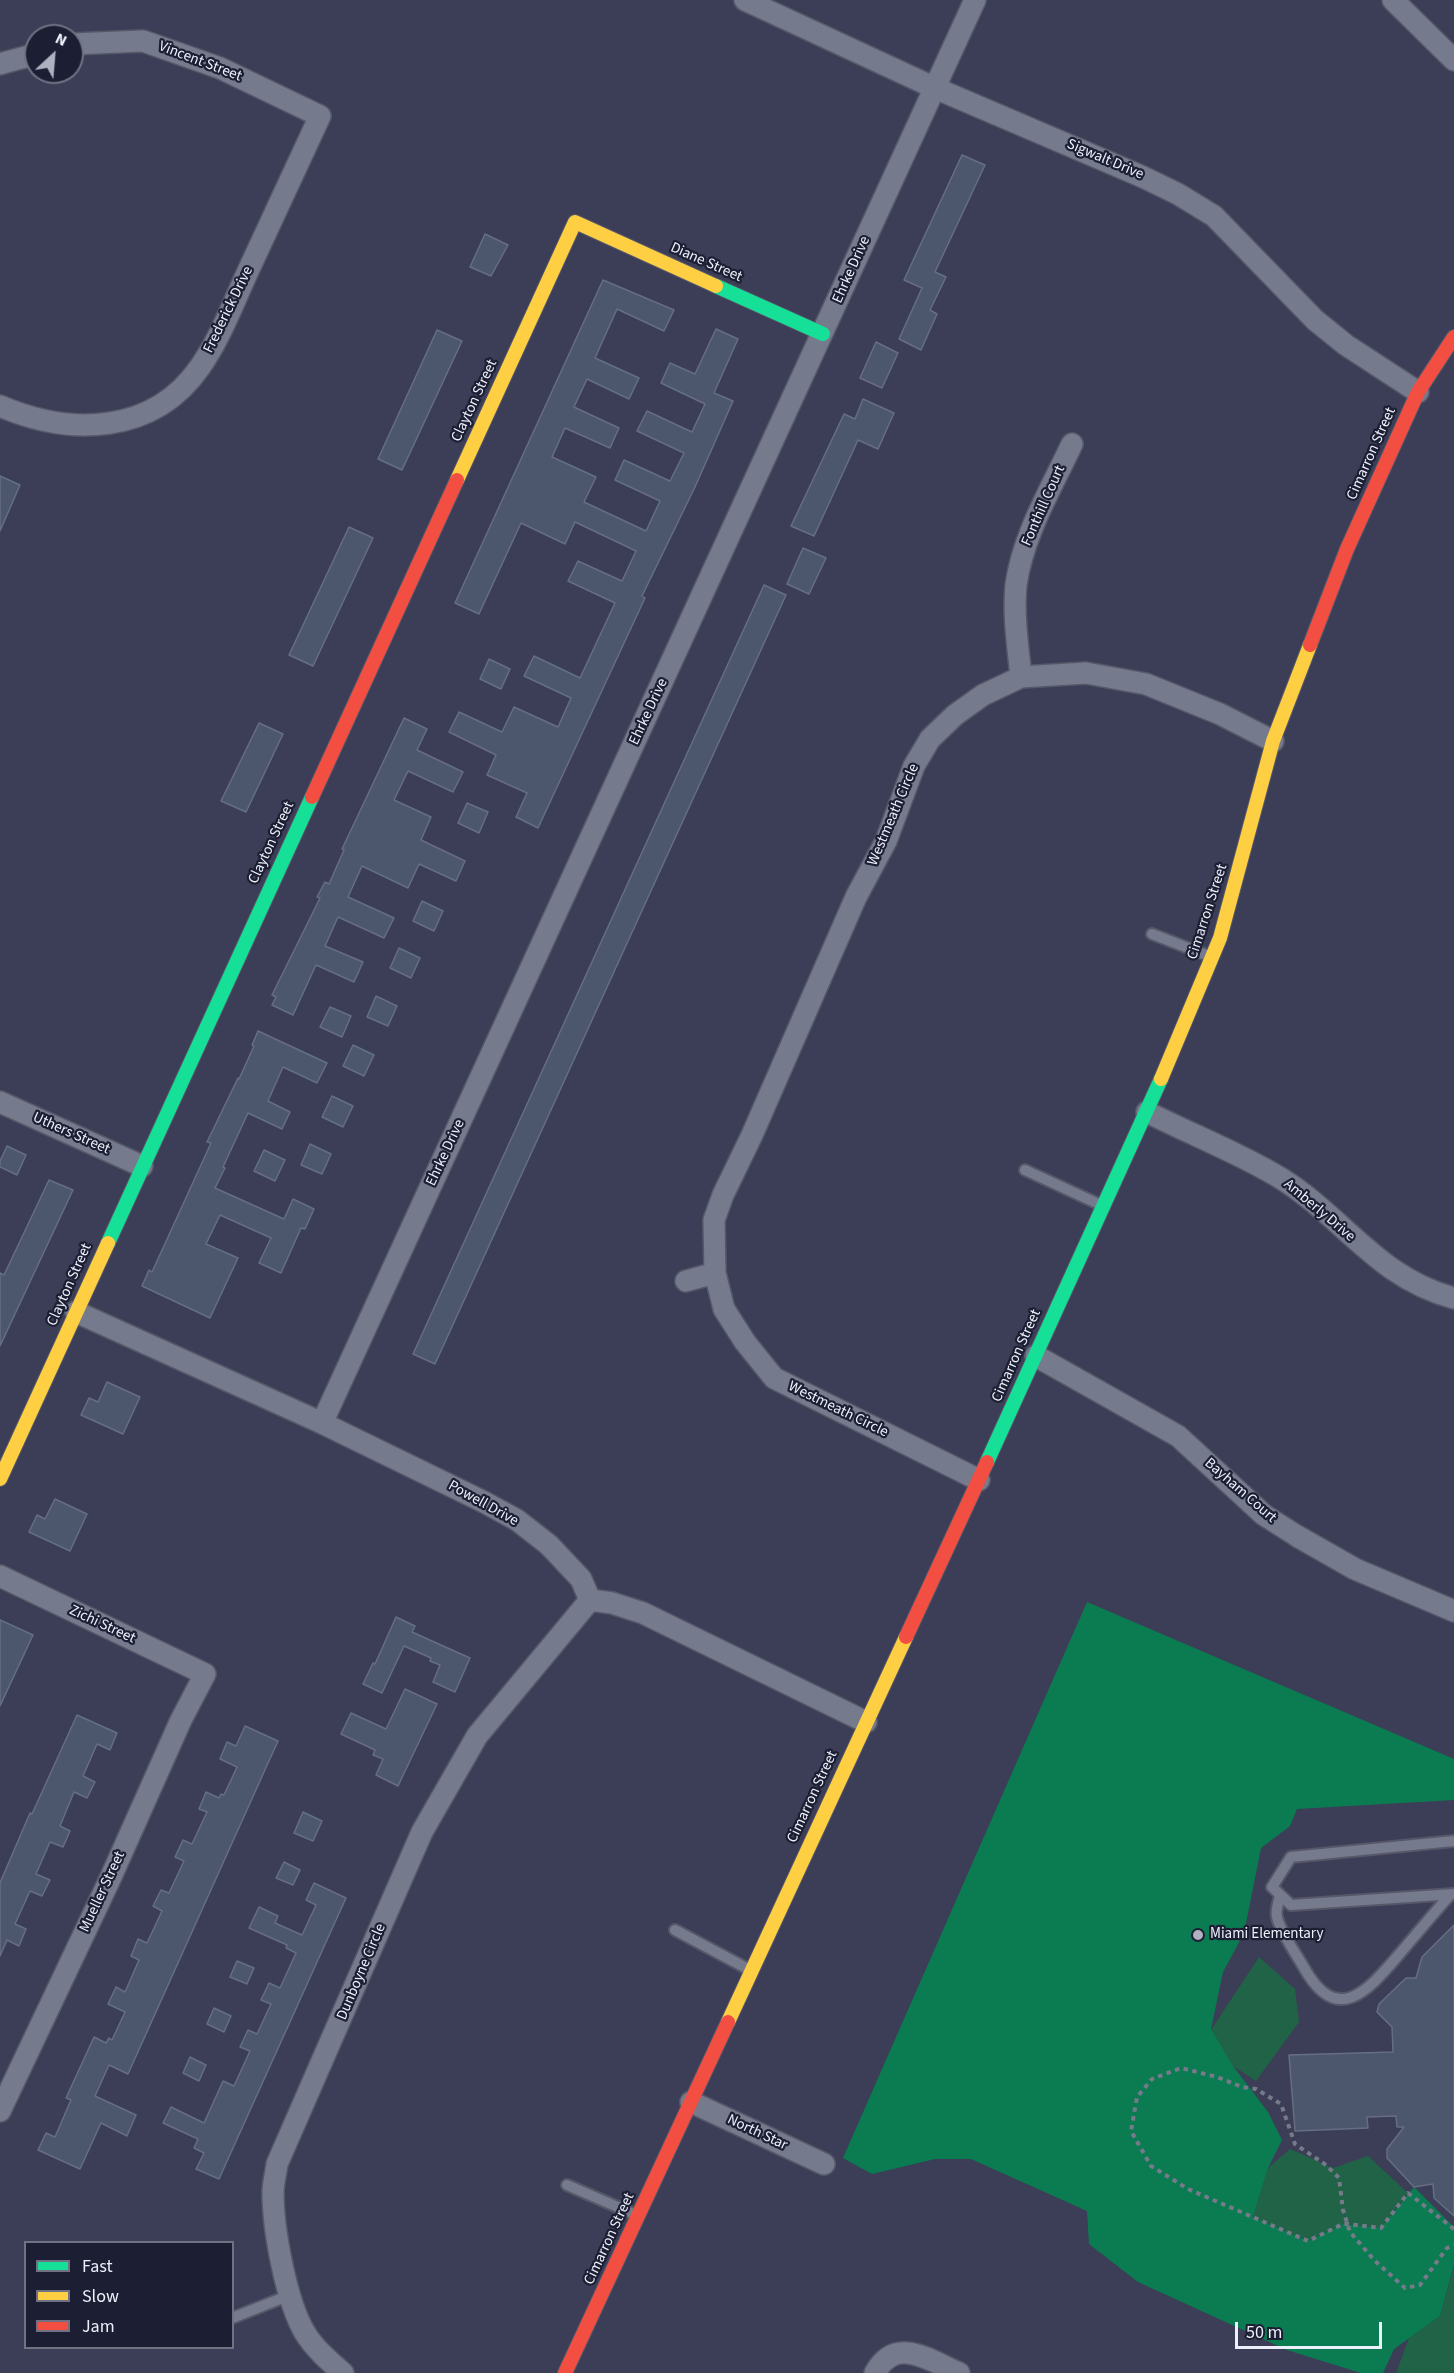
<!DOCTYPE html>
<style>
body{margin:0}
#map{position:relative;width:1454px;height:2373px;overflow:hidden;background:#3b3e56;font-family:"Source Sans 3",sans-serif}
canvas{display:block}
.legend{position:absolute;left:24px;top:2241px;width:210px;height:108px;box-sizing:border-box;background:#1c1f33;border:2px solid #707283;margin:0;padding:8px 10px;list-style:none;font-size:18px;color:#edeffa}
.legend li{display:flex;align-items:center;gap:12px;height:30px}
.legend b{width:30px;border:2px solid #707283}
.north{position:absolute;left:24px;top:24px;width:60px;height:60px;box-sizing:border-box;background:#1c1f33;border:2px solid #707283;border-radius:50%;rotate:26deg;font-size:16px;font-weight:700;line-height:24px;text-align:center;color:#edeffa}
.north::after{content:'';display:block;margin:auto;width:21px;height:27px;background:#afb1c1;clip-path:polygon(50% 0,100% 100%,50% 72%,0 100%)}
.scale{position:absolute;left:1235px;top:2322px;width:147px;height:27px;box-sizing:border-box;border:3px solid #edeffa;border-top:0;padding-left:8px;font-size:18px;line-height:21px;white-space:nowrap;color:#edeffa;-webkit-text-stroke:4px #1c1f33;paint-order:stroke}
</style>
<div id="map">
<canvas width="1454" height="2373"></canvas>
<ul class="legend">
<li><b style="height:8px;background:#16e098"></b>Fast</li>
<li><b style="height:8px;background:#ffcf43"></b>Slow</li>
<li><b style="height:8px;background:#f24e42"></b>Jam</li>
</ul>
<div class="north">N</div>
<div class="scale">50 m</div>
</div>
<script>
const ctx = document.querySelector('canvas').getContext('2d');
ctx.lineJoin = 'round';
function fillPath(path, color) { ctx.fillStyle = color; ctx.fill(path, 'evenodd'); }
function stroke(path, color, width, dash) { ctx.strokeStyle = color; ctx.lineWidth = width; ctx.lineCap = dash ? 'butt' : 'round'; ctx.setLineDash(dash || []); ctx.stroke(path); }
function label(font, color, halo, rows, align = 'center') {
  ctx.font = font + ' "Source Sans 3",sans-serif'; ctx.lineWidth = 4.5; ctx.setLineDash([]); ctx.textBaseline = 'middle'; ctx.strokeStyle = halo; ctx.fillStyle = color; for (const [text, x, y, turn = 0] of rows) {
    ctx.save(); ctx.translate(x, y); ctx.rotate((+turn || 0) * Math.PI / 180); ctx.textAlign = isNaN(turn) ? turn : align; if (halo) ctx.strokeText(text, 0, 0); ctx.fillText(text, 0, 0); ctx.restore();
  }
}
fillPath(new Path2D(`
 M1259 1957 1295 1989 1299 2022 1256 2081 1233 2066 1211 2030Z
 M1290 2149 1333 2168 1368 2156 1408 2193 1381 2228 1343 2224 1308 2241 1253 2217 1268 2168Z
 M1454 2267V2373H1396L1409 2338 1440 2316Z`), '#216346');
fillPath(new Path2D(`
 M1087 1602 1454 1759V1800L1297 1809 1290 1826 1261 1848 1244 1933 1223 1972 1211 2029 1233 2066 1268 2112 1282 2140 1268 2168 1253 2217 1308 2241 1343 2224 1381 2228 1414 2187 1454 2227V2265L1440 2316 1394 2349 1383 2373H1361L1287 2350 1138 2282 1089 2244 1087 2211 971 2159H935L872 2174 843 2158Z`), '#0b7c52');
const building = new Path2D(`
 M962 155 985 165 935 272 946 277 930 310 937 314 921 350 899 339 922 288 904 280Z
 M485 234 508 245 491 276 470 267Z
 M603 280 674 310 664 331 617 309 595 358 639 378 629 399 587 379 574 407 619 428 610 448 565 428 552 457 596 477 584 502 646 531 660 501 615 480 624 460 670 481 684 453 637 431 647 411 692 432 705 404 661 383 670 363 695 374 716 329 738 339 714 393 733 401 695 487 642 596 645 598 538 828 516 817 527 793 487 775 496 755 449 732 459 712 502 732 514 707 558 727 571 698 524 676 534 656 580 678 615 603 568 581 578 561 622 581 636 551 575 522 565 544 521 523 479 614 455 603Z
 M437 330 462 341 402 470 378 459Z
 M876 342 898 353 882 388 860 378Z
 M863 399 894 413 878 449 858 440 814 536 791 526 844 414 855 419Z
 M0 476 20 485 0 531Z
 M349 527 373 538 313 666 289 655Z
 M803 548 826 558 809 594 787 584Z
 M764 585 786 595 435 1364 413 1354Z
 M489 659 510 669 501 689 480 679Z
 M404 718 427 729 417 750 463 772 453 792 408 771 394 800 431 817 421 840 465 861 456 881 419 864 408 888 362 866 348 897 394 918 384 938 338 917 325 946 363 962 354 982 316 965 293 1015 272 1005 276 997 272 995 320 898 317 897 325 882 329 884 344 850 342 849Z
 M259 723 283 734 246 812 221 801Z
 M467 803 488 812 479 833 458 823Z
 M422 901 443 911 434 931 413 921Z
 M399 948 420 958 411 978 390 968Z
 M376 996 397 1006 388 1026 367 1017Z
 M330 1007 351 1016 342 1037 320 1027Z
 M258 1031 327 1063 317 1083 283 1067 268 1101 290 1112 282 1129 248 1113 223 1167 225 1168 215 1188 284 1219 293 1199 314 1209 305 1229 301 1228 281 1273 259 1263 271 1238 220 1215 206 1244 238 1258 210 1318 142 1286 149 1270 152 1272 211 1143 207 1142 238 1078 239 1079 254 1046 252 1045Z
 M353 1045 374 1055 364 1076 343 1066Z
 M332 1096 353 1106 343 1127 322 1117Z
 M310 1144 331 1154 322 1174 301 1165Z
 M7 1146 26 1155 17 1175 0 1167V1161Z
 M264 1150 285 1160 275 1181 254 1171Z
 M49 1180 73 1190 0 1346V1273L4 1275Z
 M107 1382 140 1397 123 1434 81 1415 89 1398 98 1402Z
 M55 1499 87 1514 70 1551 29 1532 37 1515 45 1519Z
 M396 1617 415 1626 412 1632 470 1658 455 1692 433 1682 440 1665 430 1661 431 1658 404 1646 382 1693 363 1684 373 1663 375 1664Z
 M0 1620 33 1635 0 1706Z
 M405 1689 437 1704 398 1786 376 1775 383 1759 373 1755 375 1750 341 1734 351 1713 386 1729Z
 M77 1715 117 1733 110 1750 97 1744 83 1776 95 1782 87 1798 74 1792 60 1826 70 1831 63 1847 50 1842 36 1874 50 1880 42 1896 30 1891 15 1924 26 1929 19 1946 7 1940 0 1956V1883L30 1813 32 1814Z
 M245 1726 278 1741 128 2074 109 2065 95 2096 136 2115 127 2136 101 2123 80 2169 38 2150 46 2133 55 2137 71 2100 66 2098 94 2037 106 2043 109 2038 112 2040 125 2012 108 2004 116 1987 125 1992 139 1960 131 1956 138 1939 147 1943 162 1911 153 1906 161 1890 169 1893 184 1861 175 1857 183 1840 192 1844 207 1812 199 1809 206 1792 219 1798 221 1794 224 1795 237 1767 220 1759 227 1742 236 1746Z
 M303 1812 322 1821 313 1841 294 1833Z
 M284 1862 300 1870 293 1885 276 1878Z
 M314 1883 346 1898 219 2179 196 2169 204 2153 194 2148 198 2139 163 2123 171 2107 204 2123 223 2081 234 2086 250 2051 240 2047 248 2030 257 2034 271 2004 261 2000 269 1983 280 1988 296 1953 286 1948 287 1945 249 1928 259 1907 278 1916 275 1923 302 1935 316 1905 306 1900Z
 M1454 1925V2216L1434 2198 1433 2184 1414 2187 1387 2158V2149L1404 2127H1397L1396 2116 1367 2117 1368 2128 1295 2131 1289 2055 1393 2052 1392 2027 1377 2012 1379 2004 1406 1978H1416L1422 1957Z
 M237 1961 254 1968 247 1984 230 1977Z
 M214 2008 231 2016 224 2032 207 2024Z
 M190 2057 206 2065 199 2081 183 2073Z`);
fillPath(building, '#4c576e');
stroke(building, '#666e82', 1.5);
const lane = new Path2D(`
 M1152 934 1209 956
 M1025 1170 1103 1206
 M1454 1841 1291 1857 1272 1887 1291 1905 1454 1894
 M1280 1895C1279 1901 1275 1911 1277 1917 1279 1929 1296 1954 1303 1966 1338 2030 1370 1988 1402 1951 1418 1932 1434 1913 1450 1895
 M675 1930 750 1970
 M567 2185 636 2215
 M232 2318 290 2295`);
const street = new Path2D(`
 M745 0 935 88 1143 177 1178 194 1214 216 1315 320 1346 345 1418 392
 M1393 0 1454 60
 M0 64 36 54
 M0 406C70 436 153 435 200 367 221 337 234 301 249 269 273 218 296 167 320 116L220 68 143 41 72 44
 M1021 677C1018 647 1013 615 1016 585 1023 535 1051 489 1072 444
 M0 1102 142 1166
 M1147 1112C1190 1134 1242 1154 1282 1179 1344 1218 1379 1279 1454 1298
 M715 1273 714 1220 723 1195 752 1135 856 897 886 841 914 766 930 739 955 715 983 695 1021 677 1086 673 1146 684 1220 714 1273 741
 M686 1281 715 1273 724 1309 745 1342 774 1378 979 1480
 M76 1312 322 1423 484 1502 517 1520 549 1545 581 1579 590 1600 612 1603 643 1613 866 1722
 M1036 1356 1178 1436 1264 1515 1297 1536 1355 1569 1454 1611
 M322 1423 975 0
 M0 1576 205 1674 181 1720 110 1879 0 2111
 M691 2102 824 2164
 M343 2373C329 2361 315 2349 305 2333 286 2301 273 2229 273 2192 273 2183 276 2173 277 2164L422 1832 477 1736 590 1600
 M875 2373C896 2335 929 2360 959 2373`);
const fast = new Path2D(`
 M716 286 823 334
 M108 1243 312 797
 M987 1462 1161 1079`);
const slow = new Path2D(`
 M457 480 575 222 716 286
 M1161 1079 1220 938 1273 741 1310 645
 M0 1479 108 1243
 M728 2022 906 1637`);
const jam = new Path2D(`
 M1310 645 1347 549 1418 392 1454 337
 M312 797 457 480
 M906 1637 987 1462
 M565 2373 728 2022`);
stroke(lane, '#565869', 14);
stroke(street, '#565869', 24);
stroke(fast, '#565869', 16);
stroke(slow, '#565869', 16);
stroke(jam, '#565869', 16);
stroke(new Path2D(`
 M1454 2229 1408 2193 1381 2228 1348 2224H1343L1308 2241 1188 2189 1151 2166 1131 2131 1137 2097 1152 2079 1181 2068 1217 2077 1242 2087 1256 2089 1281 2104 1295 2144 1326 2165 1339 2178 1343 2210 1350 2232 1375 2261 1405 2288 1420 2285 1447 2248 1454 2245`), '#777a8a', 4, [4.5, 4.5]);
stroke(lane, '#767a8d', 10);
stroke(street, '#767a8d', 21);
stroke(fast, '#16e098', 14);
stroke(slow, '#ffcf43', 14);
stroke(jam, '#f24e42', 14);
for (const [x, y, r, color] of [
 [1198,1935,6,"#afb1c1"]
]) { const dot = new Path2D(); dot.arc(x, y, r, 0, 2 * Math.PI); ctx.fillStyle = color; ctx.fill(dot); stroke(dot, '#1c1f33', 2); }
label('15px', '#edeffa', '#1c1f33', [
 ["Vincent Street",200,62,21],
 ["Sigwalt Drive",1105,160,23],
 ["Diane Street",706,263,24],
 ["Ehrke Drive",852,270,-66],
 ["Frederick Drive",229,310,-64],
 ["Clayton Street",475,401,-65],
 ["Cimarron Street",1372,454,-66],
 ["Fonthill Court",1044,506,-66],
 ["Ehrke Drive",649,712,-65],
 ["Westmeath Circle",894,815,-67],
 ["Clayton Street",272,843,-65],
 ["Cimarron Street",1208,912,-72],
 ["Uthers Street",71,1134,24],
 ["Ehrke Drive",446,1153,-65],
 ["Amberly Drive",1319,1211,40],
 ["Clayton Street",70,1285,-66],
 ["Cimarron Street",1017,1356,-66],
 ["Westmeath Circle",838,1410,26],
 ["Bayham Court",1240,1491,41],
 ["Powell Drive",483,1504,29],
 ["Zichi Street",102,1625,25],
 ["Cimarron Street",813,1797,-65],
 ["Mueller Street",103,1892,-65],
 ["Dunboyne Circle",362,1972,-67],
 ["North Star",757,2133,25],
 ["Cimarron Street",610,2239,-65]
]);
label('15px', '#edeffa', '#1c1f33', [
 ["Miami Elementary",1210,1935]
], 'left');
</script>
